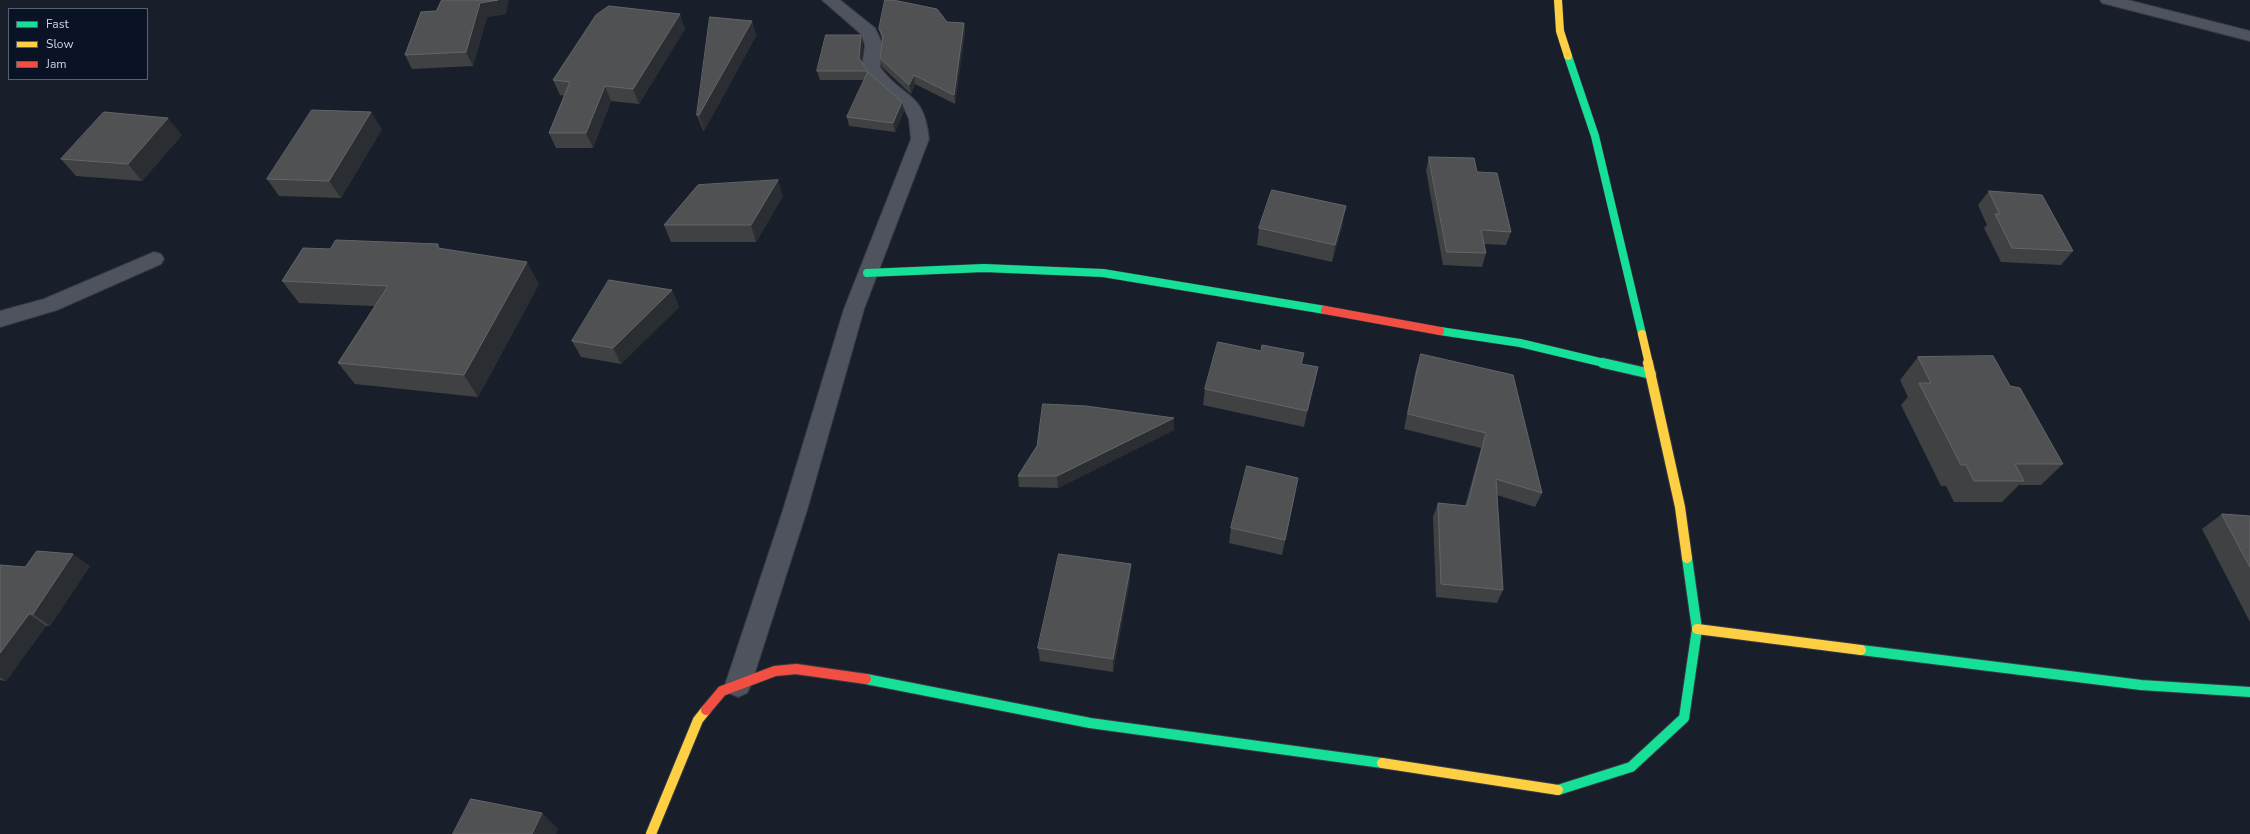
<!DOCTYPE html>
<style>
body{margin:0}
#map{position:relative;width:2250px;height:834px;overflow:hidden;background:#191f2a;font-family:"Nunito Sans",sans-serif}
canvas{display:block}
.legend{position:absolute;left:8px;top:8px;width:140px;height:72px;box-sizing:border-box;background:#0a1326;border:1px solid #586071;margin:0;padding:5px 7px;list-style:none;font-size:12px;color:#ccd3e1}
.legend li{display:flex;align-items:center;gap:8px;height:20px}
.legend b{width:20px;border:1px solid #586071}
</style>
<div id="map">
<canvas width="2250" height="834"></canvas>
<ul class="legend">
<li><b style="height:5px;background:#16e098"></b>Fast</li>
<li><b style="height:5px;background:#ffcf43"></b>Slow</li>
<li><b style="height:5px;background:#f24e42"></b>Jam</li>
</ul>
</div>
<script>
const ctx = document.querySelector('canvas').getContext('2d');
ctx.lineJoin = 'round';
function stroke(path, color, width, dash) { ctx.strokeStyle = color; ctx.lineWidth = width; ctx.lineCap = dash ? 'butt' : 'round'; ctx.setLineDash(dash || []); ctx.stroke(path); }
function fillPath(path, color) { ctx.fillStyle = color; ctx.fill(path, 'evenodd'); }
const street = new Path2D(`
 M822 0H840L875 28 883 45 880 67C904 100 924 90 929 139L864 309 807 510 751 685 747 693 738 697 729 693 725 685 783 510 844 309 911 139 909 119 904 108 875 85 862 67 865 45 861 34Z
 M2100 0H2128L2250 31V41L2102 3Z
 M154 252 161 254 164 259 161 264 57 310 0 327V311L44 299Z`);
const fastFar1 = new Path2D(`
 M1568 56 1595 136 1642 334
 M867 273 984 268 1103 273 1325 310
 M1440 331 1520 343 1608 364`);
const fast = new Path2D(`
 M1603 363 1651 374
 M1861 650 2141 685 2250 692
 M866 679 1090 723 1382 763
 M1558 790 1631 767 1684 718 1697 629 1687 558`);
const slowFar1 = new Path2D(`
 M1558 0 1560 31 1568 56
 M1642 334 1649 364`);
const slow = new Path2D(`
 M1648 363 1680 507 1687 558
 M1697 629 1861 650
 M1382 763 1558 790
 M651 834 698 720 706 710`);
const jamFar1 = new Path2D(`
 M1325 310 1440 331`);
const jam = new Path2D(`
 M706 710 722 691 775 671 796 669 866 679`);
stroke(street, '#363a43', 2);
stroke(fastFar1, '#363a43', 9);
stroke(fast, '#363a43', 12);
stroke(slowFar1, '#363a43', 9);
stroke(slow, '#363a43', 12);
stroke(jamFar1, '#363a43', 9);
stroke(jam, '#363a43', 12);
fillPath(street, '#4e535d');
stroke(fastFar1, '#16e098', 8);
stroke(fast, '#16e098', 10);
stroke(slowFar1, '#ffcf43', 8);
stroke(slow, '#ffcf43', 10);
stroke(jamFar1, '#f24e42', 8);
stroke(jam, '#f24e42', 10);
fillPath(new Path2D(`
 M421 12 506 14 487 17 473 66 412 69 405 55Z
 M752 21 756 36 704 131 703 130 697 115Z
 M947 22 964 23 965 32 955 104 915 84 911 94 882 67 880 58 882 40 881 37 879 29Z
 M685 29 639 104 611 101 593 148H556L549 133 565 96 560 95 553 80Z
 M861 35 863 44 861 61 868 71V73L902 102 904 111 895 132 849 126 847 117 865 80H820L817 71Z
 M382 129 341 198 279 196 267 179Z
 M182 135 142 181 76 176 61 159Z
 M1429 157 1477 172 1511 232 1506 245 1484 244 1486 253 1482 267 1443 265 1426 170Z
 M1989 191 2073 251 2061 265 2001 262 1984 228 1987 225 1978 205Z
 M783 196 756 242H671L664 225Z
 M1343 223 1332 262 1257 245 1259 228Z
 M438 244 441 249 539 284 478 397 355 384 338 363 375 306 299 303 282 281Z
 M672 290 679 307 621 364 581 357 572 341Z
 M1261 351 1304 353 1302 364 1318 367 1304 427 1203 405 1205 389Z
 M1421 354 1542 493 1535 507 1497 495 1503 590 1497 603 1436 597 1433 517 1438 503 1465 506 1481 448 1404 429 1416 369Z
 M1918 357 2010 386 2063 464 2041 485H2019L2002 502H1954L1946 486H1941L1901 405 1908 397 1900 380Z
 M1174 418V430L1058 488 1019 487 1018 476Z
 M1295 493 1282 555 1229 543 1231 528Z
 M2222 514 2250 516V622L2202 529Z
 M0 565 25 567 90 566 50 626H46L6 681 0 680Z
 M1130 579 1113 672 1040 661 1038 648Z`), '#404142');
fillPath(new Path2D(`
 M498 0H509L506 14 487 17 473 66 466 52 480 3Z
 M680 14 685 29 639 104 633 89Z
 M752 21 756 36 704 131 699 115Z
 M964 23 965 32 955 104 954 95Z
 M861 35 863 44 861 67 859 58Z
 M914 75 915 84 911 94 909 85Z
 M605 86 611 101 593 148 586 133Z
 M902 102 904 111 895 132 893 123Z
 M371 112 382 129 341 198 329 181Z
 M168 118 182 135 142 181 128 164Z
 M778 180 783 196 756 242 751 225Z
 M1346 206 1343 223 1332 262 1335 245Z
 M438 244 452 266 438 248Z
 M527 262 539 284 478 397 464 375Z
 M672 290 679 307 621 364 613 348Z
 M1318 367 1315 383 1304 427 1307 411Z
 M1174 418V430L1058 488 1057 476Z
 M73 554 90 566 50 626 33 614Z
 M1131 564 1130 579 1113 672V659Z
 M29 614 46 626 6 681 0 677V653Z
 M542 813 558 829 556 834H532Z`), '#2a2d31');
const building = new Path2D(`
 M442 0H498L480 3 466 52 405 55 421 12 436 11Z
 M885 0H893L937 9 947 22 964 23 954 95 914 75 909 85 880 58 883 36 879 29Z
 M609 6 680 14 633 89 605 86 586 133H549L570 82 553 80 596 15Z
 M710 17 752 21 699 115H697Z
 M826 35H861L859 58 868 71H817Z
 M868 72 902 102 893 123 847 117Z
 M312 110 371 112 329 181 267 179Z
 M104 112 168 118 128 164 61 159Z
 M1429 157 1474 158 1477 172 1497 173 1511 232 1481 230 1486 253 1447 252Z
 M778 180 751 225H664L698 185Z
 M1272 190 1346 206 1335 245 1259 228Z
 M1989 191 2042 195 2073 251 2012 248 1995 214H1999Z
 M336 240 438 244V248L527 262 464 375 338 363 388 286 282 281 303 248 330 249Z
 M609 280 672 290 613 348 572 341Z
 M1218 342 1261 351 1262 345 1304 353 1301 364 1318 367 1307 411 1205 389Z
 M1421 354 1513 375 1542 493 1496 479 1503 590 1441 584 1438 503 1467 506 1486 433 1408 414Z
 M1993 356 2010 386 2020 388 2063 464H2015L2024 481H1974L1966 465H1961L1919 383H1931L1918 357Z
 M1043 404 1086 406 1174 418 1057 476H1018L1037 446Z
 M1247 466 1298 478 1285 540 1231 528Z
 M2222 514 2250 516V567Z
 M37 551 73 554 33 614H29L0 653V565L25 567Z
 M1059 554 1131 564 1113 659 1038 648Z
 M471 799 542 813 532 834H453Z`);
fillPath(building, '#505153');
stroke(building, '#636569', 1);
</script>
